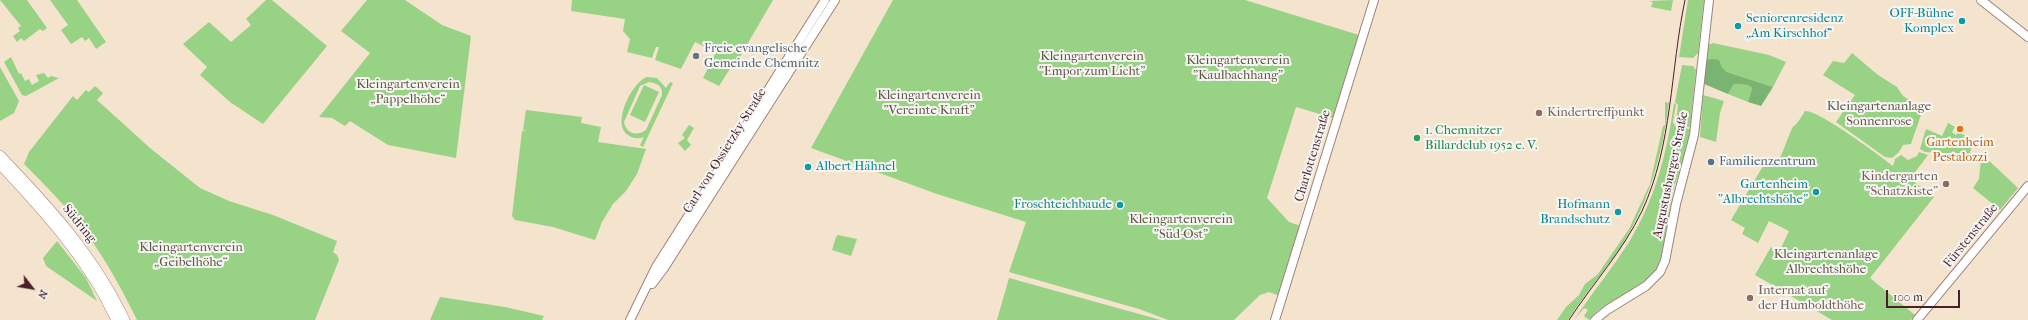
<!DOCTYPE html>
<meta charset="utf-8">
<style>
body{margin:0}
#map{position:relative;width:2028px;height:320px;overflow:hidden;background:#f4e4cd;font-family:"IM FELL French Canon",serif}
canvas{display:block}
.north{position:absolute;left:12px;top:268px;width:40px;height:40px;-webkit-text-stroke:3px #f6f6f2;paint-order:stroke;rotate:121deg;font-size:11px;font-weight:700;line-height:16px;text-align:center;color:#4a1f2b}
.north::after{content:'';display:block;margin:auto;width:14px;height:18px;background:#4a1f2b;clip-path:polygon(50% 0,100% 100%,50% 72%,0 100%)}
.scale{position:absolute;left:1886px;top:290px;width:74px;height:18px;box-sizing:border-box;border:2px solid #4a1f2b;border-top:0;padding-left:5px;font-size:12px;line-height:14px;white-space:nowrap;color:#4a1f2b;-webkit-text-stroke:3px #f6f6f2;paint-order:stroke}
</style>
<div id="map">
<canvas width="2028" height="320"></canvas>
<div class="north">N</div>
<div class="scale">100 m</div>
</div>
<script>
const ctx = document.querySelector('canvas').getContext('2d');
ctx.lineJoin = 'round';
function fillPath(path, color) { ctx.fillStyle = color; ctx.fill(path, 'evenodd'); }
function stroke(path, color, width, dash) { ctx.strokeStyle = color; ctx.lineWidth = width; ctx.lineCap = dash ? 'butt' : 'round'; ctx.setLineDash(dash || []); ctx.stroke(path); }
function label(font, color, halo, rows, align = 'center') {
  ctx.font = font + ' "IM FELL French Canon",serif'; ctx.lineWidth = 4; ctx.setLineDash([]); ctx.textBaseline = 'middle'; ctx.strokeStyle = halo; ctx.fillStyle = color; for (const [text, x, y, turn = 0] of rows) {
    ctx.save(); ctx.translate(x, y); ctx.rotate((+turn || 0) * Math.PI / 180); ctx.textAlign = isNaN(turn) ? turn : align; if (halo) ctx.strokeText(text, 0, 0); ctx.fillText(text, 0, 0); ctx.restore();
  }
}
fillPath(new Path2D(`
 M0 0H27L47 28 43 31 40 29 24 41 21 38 17 42 13 36 20 31 18 28 21 26Z
 M50 0H77L106 42 96 49 89 38 85 41 82 37 71 44 61 30 68 25Z
 M266 0H272L327 46 263 124 230 102 200 75 207 67 183 44 209 22 231 42 251 25 246 19Z
 M367 0H405L442 25 471 36 456 158 388 145 350 121 345 126 332 118 319 117 370 53 341 31Z
 M572 0H773L737 62 735 61 719 86 703 78 716 52 695 42 681 69 655 60 659 47H656L652 58 627 52 630 39 623 31 625 19 571 11Z
 M893 0H1245L1359 35 1333 118 1296 107 1267 198 1289 222 1301 226 1280 296 1269 292 1260 295 1234 320H1168L1139 309 1009 272 1026 222 937 194 811 148Z
 M1673 0 1671 11 1651 7 1653 2 1649 1Z
 M1688 0H1704L1698 53 1693 58 1679 57Z
 M1713 43 1769 55 1786 62 1773 87 1727 72 1706 60 1708 45Z
 M1852 53 1878 75 1897 87 1903 96 1923 109 1911 144 1903 145 1899 152 1892 158 1885 157 1836 122 1855 95 1823 75 1833 61 1844 63Z
 M11 57 19 74 21 73 25 81 29 79 32 85 39 81 36 75 44 73 48 78 51 76 59 78 26 96 22 95 4 62Z
 M1682 65 1693 66 1696 70 1690 127 1678 125 1676 122 1678 105 1675 102Z
 M0 67 19 101 14 113 0 121Z
 M647 77 657 78 666 88 670 82 673 83 643 147 640 145 644 137C639 139 633 139 628 135 611 124 632 82 647 77ZM649 82C657 83 663 86 662 95L646 130C636 137 626 133 624 122L640 86Z
 M1734 84 1748 85 1752 88 1748 102 1728 94Z
 M644 85 659 92 645 122 630 115Z
 M95 86 103 93 97 100 150 148 200 188 229 201 273 215 337 241 333 252 337 255 339 260 315 320H137C119 283 98 246 72 215 57 197 40 180 24 164L29 152 73 96 77 100 86 90 89 92Z
 M1703 95 1724 101 1720 113 1716 142 1700 137Z
 M1665 102 1669 103C1662 155 1649 204 1620 248 1603 273 1584 295 1568 320H1557L1566 307 1579 295 1585 284 1598 274 1629 229 1650 184 1663 126 1665 125Z
 M1674 103 1676 104 1673 122 1676 127 1690 129 1691 131C1686 153 1678 174 1672 195 1667 218 1668 256 1653 274 1635 295 1605 299 1589 320L1584 316 1588 310 1584 308 1574 320C1591 294 1612 269 1629 242 1655 200 1667 153 1674 103Z
 M526 110 582 117 581 123 601 127 598 142 646 149 637 174 626 191 613 204 602 222 595 240 553 227 515 220 512 216 522 131H526L523 130Z
 M1805 111C1817 109 1882 157 1893 166L1895 159 1901 155 1908 160 1917 156 1919 152 1928 155 1910 179 1934 197 1870 278 1915 315 1911 320H1832L1755 275 1771 247 1779 252 1789 231 1769 221 1758 243 1742 234 1745 228 1731 220 1766 161 1777 166 1792 128 1798 122Z
 M1948 123 1955 127 1952 132 1956 135 1959 132 1974 141 1969 155 1925 152 1920 149 1926 129 1942 136Z
 M689 125 694 128 687 140 691 145 685 151 678 143 685 138 682 135Z
 M1984 156 2018 188 2000 210 1973 188 1979 179 1981 159Z
 M838 235 857 239 851 256 832 250 836 237Z
 M57 241 86 278 97 301 46 266 43 258Z
 M1009 278 1161 320H997Z
 M440 297 505 307 544 316 542 320H430Z`), '#98d285');
fillPath(new Path2D(`
 M1712 59 1719 60 1722 68 1727 72 1773 87 1761 106 1748 102 1752 88 1748 85 1734 84 1728 94 1704 84 1706 60Z`), '#7ab472');
const secondary = new Path2D(`
 M1981 0 2028 37
 M652 284 664 268 835 0
 M630 320 656 267 825 0
 M1275 320 1374 0
 M1595 320 1607 310 1646 286 1660 272 1665 261 1676 204 1694 135 1709 0
 M1917 320 2028 186`);
const primary = new Path2D(`
 M0 155C48 205 95 256 125 320
 M0 165C45 213 88 260 116 320`);
stroke(secondary, '#9f827c', 10);
stroke(primary, '#9f827c', 10);
stroke(secondary, '#fff', 8);
stroke(primary, '#fff', 9);
stroke(new Path2D(`
 M1569 320C1593 283 1623 251 1642 211 1673 144 1670 71 1685 0`), '#4a1f2b', 1);
for (const [x, y, r, color] of [
 [1962,21,4,"#0f9aa8"],
 [1738,26,4,"#0f9aa8"],
 [696,56,4,"#6b7280"],
 [1539,113,4,"#8d6e63"],
 [1960,129,4,"#e8710a"],
 [1417,138,4,"#2e9e5b"],
 [1711,162,4,"#5c6f8a"],
 [808,167,4,"#0f9aa8"],
 [1946,184,4,"#8d6e63"],
 [1816,192,4,"#0f9aa8"],
 [1120,205,4,"#0f9aa8"],
 [1618,212,4,"#0f9aa8"],
 [1750,298,4,"#8d6e63"]
]) { const dot = new Path2D(); dot.arc(x, y, r, 0, 2 * Math.PI); ctx.fillStyle = color; ctx.fill(dot); stroke(dot, '#f6f6f2', 1.5); }
label('13px', '#0d838f', '#f6f6f2', [
 ["OFF-Bühne",1954,14],
 ["Komplex",1954,29],
 ["Seniorenresidenz",1746,19,"left"],
 ["„Am Kirschhof“",1746,34,"left"],
 ["Albert Hähnel",816,167,"left"],
 ["Gartenheim",1808,185],
 ["\"Albrechtshöhe\"",1808,200],
 ["Froschteichbaude",1112,205],
 ["Hofmann",1610,205],
 ["Brandschutz",1610,220]
], 'right');
label('13px', '#5b616d', '#f6f6f2', [
 ["Freie evangelische",704,49],
 ["Gemeinde Chemnitz",704,64]
], 'left');
label('13px', '#615546', '#f6f6f2', [
 ["Kleingartenverein",1092,57],
 ["\"Empor zum Licht\"",1092,72],
 ["Kleingartenverein",1238,61],
 ["\"Kaulbachhang\"",1238,76],
 ["Kleingartenverein",408,85],
 ["„Pappelhöhe“",408,100],
 ["Kleingartenverein",929,96],
 ["\"Vereinte Kraft\"",929,111],
 ["Kleingartenanlage",1879,107],
 ["Sonnenrose",1879,122],
 ["Kleingartenverein",1181,220],
 ["\"Süd-Ost\"",1181,235],
 ["Kleingartenverein",191,248],
 ["„Geibelhöhe“",191,263],
 ["Kleingartenanlage",1826,255],
 ["Albrechtshöhe",1826,270]
]);
label('13px', '#785e54', '#f6f6f2', [
 ["Kindertreffpunkt",1547,113],
 ["Kindergarten",1938,177,"right"],
 ["\"Schatzkiste\"",1938,192,"right"],
 ["Internat auf",1758,291],
 ["der Humboldthöhe",1758,306]
], 'left');
label('13px', '#27864d', '#f6f6f2', [
 ["1. Chemnitzer",1425,131],
 ["Billardclub 1952 e. V.",1425,146]
], 'left');
label('13px', '#c56008', '#f6f6f2', [
 ["Gartenheim",1960,143],
 ["Pestalozzi",1960,158]
]);
label('13px', '#4a1f2b', '#f6f6f2', [
 ["Carl-von-Ossietzky-Straße",725,151,-58],
 ["Charlottenstraße",1313,156,-73],
 ["Augustusburger Straße",1671,175,-78],
 ["Südring",79,224,51],
 ["Fürstenstraße",1971,236,-51]
]);
label('13px', '#4e5e75', '#f6f6f2', [
 ["Familienzentrum",1719,162]
], 'left');
</script>
